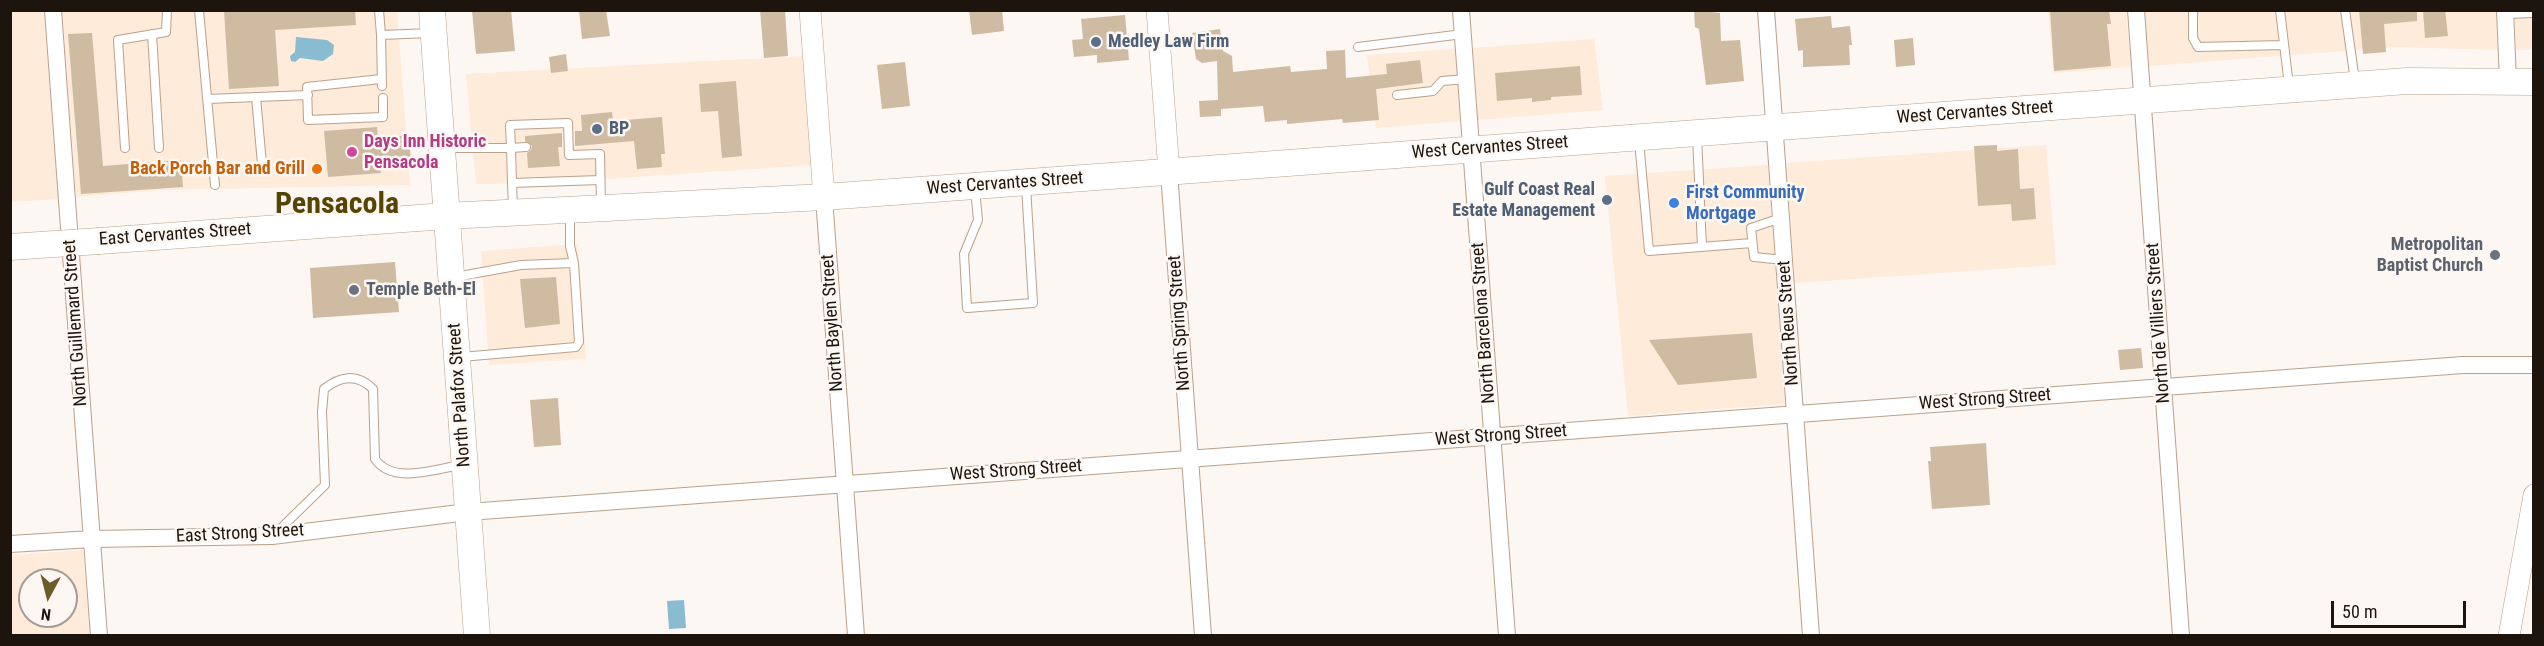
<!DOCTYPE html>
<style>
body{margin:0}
#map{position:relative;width:2544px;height:646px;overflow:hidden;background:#fcf7f2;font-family:"Roboto Condensed",sans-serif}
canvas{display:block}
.frame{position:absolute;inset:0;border:12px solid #1d150d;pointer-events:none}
.north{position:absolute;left:18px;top:568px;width:60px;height:60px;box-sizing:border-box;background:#fcf7f2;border:2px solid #a39d96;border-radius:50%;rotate:187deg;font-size:16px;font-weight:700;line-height:24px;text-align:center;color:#1d150d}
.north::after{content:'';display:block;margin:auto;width:21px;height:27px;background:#6d5b29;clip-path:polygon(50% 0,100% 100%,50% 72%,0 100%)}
.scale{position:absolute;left:2331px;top:601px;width:135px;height:27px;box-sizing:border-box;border:3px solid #1d150d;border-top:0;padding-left:8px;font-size:18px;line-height:21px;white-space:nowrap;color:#1d150d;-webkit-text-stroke:4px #fcf7f2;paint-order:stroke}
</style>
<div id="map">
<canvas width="2544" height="646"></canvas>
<div class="frame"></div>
<div class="north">N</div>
<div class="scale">50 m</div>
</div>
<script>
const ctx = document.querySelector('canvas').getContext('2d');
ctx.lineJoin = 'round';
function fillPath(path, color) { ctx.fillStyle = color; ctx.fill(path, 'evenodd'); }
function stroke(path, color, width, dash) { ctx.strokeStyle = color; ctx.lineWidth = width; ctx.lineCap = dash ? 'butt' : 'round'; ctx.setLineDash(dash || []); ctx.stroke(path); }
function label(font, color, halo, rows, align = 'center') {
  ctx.font = font + ' "Roboto Condensed",sans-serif'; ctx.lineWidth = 5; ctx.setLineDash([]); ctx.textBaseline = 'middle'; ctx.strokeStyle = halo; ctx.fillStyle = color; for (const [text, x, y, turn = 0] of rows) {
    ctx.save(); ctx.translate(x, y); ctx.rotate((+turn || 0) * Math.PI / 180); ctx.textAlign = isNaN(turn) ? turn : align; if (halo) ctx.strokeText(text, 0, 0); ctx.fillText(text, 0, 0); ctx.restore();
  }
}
fillPath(new Path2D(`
 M11 10 44 11 58 199 11 202Z
 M62 11H397L410 185 159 190 76 197Z
 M2048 11H2126L2131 67 2054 73Z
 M2145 11H2496L2498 50 2395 47 2149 66Z
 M2514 11H2533V50H2516Z
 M1594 39 1603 110 1478 120 1473 48Z
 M1455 49 1460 121 1376 128 1367 55Z
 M804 56 812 165 546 183 476 184 466 74Z
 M2046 145 2056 265 1795 283 1786 163Z
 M1768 165 1785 404 1628 416 1605 176Z
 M578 244 586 359 489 365 481 251Z
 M83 550 90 635H11V555ZM30 580H66V616H30Z`), '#feebda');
fillPath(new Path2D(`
 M296 37 327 40 334 45 333 54 323 61 300 58 295 62 291 61 290 56 295 52Z
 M684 600 686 628 669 629 667 601Z`), '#89bbd1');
fillPath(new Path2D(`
 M224 10H355L356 25 275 30 279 86 229 89Z
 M472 10H511L515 51 476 54Z
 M579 10H606L610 36 582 39Z
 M760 10H785L788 56 764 58Z
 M969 10H1002L1004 31 972 35Z
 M1694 10 1720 13 1721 41 1740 40 1744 81 1706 85 1699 29 1695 27Z
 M2050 10H2109L2111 24H2107L2111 66 2054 71Z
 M2359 10H2417V21L2384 24 2386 52 2363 54Z
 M2423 10H2445L2448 36 2425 38Z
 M1125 15 1129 60 1097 63V55L1074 57 1072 40 1083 39 1081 19Z
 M1831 16 1832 28 1850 26 1852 45H1849L1850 65 1803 67V50L1798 51 1795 19Z
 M1220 29 1223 51 1232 56 1233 72 1290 66 1291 72 1327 69 1326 51 1345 50 1346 78 1387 74 1386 64 1420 60 1423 83 1376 89 1379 120 1343 123 1342 119 1287 124V120L1265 122 1263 106 1221 109V116L1200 117 1199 101 1218 100 1217 61 1202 63 1196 59 1192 33Z
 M92 33 103 166 181 160 183 187 81 194 68 34Z
 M1913 38 1915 65 1896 67 1894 40Z
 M566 54 568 71 551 73 549 57Z
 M905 62 910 106 882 109 877 65Z
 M1580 66 1582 95 1551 97V100L1532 102V98L1497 101 1495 73Z
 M736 81 742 156 722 158 718 111 701 112 699 84Z
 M612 112 613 121 662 117 665 154H661L662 167 637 169 634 141 575 146V131H582L581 115Z
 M377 127 378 139 409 135 411 162 380 165 381 173 328 177 324 131Z
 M562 133V147H558L560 166 528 168 527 153 531 150 532 146 525 141V136Z
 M1997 145V151L2018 149 2020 189 2034 188 2036 219 2012 221 2011 204 1978 206 1974 146Z
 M395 262 399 312 313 318 310 268Z
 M556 277 560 324 525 328 520 279Z
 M1752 333 1757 378 1678 385 1649 340Z
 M2141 348 2143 368 2120 370 2118 350Z
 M558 398 561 445 534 447 530 400Z
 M1986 443 1990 505 1932 509 1928 461H1931L1930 447Z`), '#cfbaa2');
const service = new Path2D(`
 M199 10 215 185
 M379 10 381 35 431 33
 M2193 10V38L2198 47 2283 45
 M2280 10 2289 86
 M2345 10 2355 81
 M2505 14 2534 13
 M152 34 159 148
 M381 35 382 86
 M1358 47 1463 34
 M381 79 307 87 308 120 383 117V98
 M1397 95 1433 91 1442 81 1466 79
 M256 97 262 164
 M207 99 308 95
 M1697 136 1702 247
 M1639 141 1649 251 1752 243
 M526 147 511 148 512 183 600 180
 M125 148 118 40 166 32 167 10
 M445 148H511L510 125 568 123 569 155 600 154 601 205
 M512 183 513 209
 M975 189 978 220 964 254 967 308 1033 303 1026 186
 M1781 218 1751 228 1754 257 1784 260
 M455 277 521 265 574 263
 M461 357 576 347 579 342 574 263 570 246V213
 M276 533 325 485 322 412 324 389C340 376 357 373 373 389L375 459C393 485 435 469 461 465`);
const minor = new Path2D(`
 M53 10 99 636
 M1461 10 1507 636
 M1766 10 1811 636
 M2136 10 2181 636
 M2505 10 2508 81
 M1169 172 1203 636
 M824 197 856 636
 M10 544 92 539 272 536 468 512 2463 365H2534`);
const tertiary = new Path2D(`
 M810 10 824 197
 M1157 10 1169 172
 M2509 636 2534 495`);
const primary = new Path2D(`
 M432 10 477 636
 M99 241 446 216 824 197 2407 81 2534 82`);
stroke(service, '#b9a18c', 10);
stroke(minor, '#b9a18c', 18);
stroke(tertiary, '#b9a18c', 22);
stroke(primary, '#b9a18c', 27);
stroke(service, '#fff', 8);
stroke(minor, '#fff', 16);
stroke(tertiary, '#fff', 21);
stroke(primary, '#fff', 26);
const primaryBridge = new Path2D(`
 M10 247 99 241`);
stroke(primaryBridge, '#b9a18c', 27, []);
stroke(primaryBridge, '#fff', 26);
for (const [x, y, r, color] of [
 [1096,42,6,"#5c6f8a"],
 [597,129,6,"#5c6f8a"],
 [352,152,6,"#d1479c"],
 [317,169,6,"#e8710a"],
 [1607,200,6,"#5c6f8a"],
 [1674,203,6,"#3f7fe0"],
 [2495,255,6,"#6b7280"],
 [354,290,6,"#6b7280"]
]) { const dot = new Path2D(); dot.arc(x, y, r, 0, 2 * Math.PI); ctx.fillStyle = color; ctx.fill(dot); stroke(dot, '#fcf7f2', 2); }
label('bold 18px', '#4e5e75', '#fcf7f2', [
 ["Medley Law Firm",1108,42],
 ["BP",609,129],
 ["Gulf Coast Real",1595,190,"right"],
 ["Estate Management",1595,211,"right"]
], 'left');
label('18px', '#1d150d', '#fcf7f2', [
 ["West Cervantes Street",1975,113,-4],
 ["West Cervantes Street",1490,148,-4],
 ["West Cervantes Street",1005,184,-4],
 ["East Cervantes Street",175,235,-4],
 ["North Guillemard Street",76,323,-94],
 ["North Baylen Street",833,323,-94],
 ["North Spring Street",1180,323,-94],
 ["North Barcelona Street",1484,323,-94],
 ["North Reus Street",1789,323,-94],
 ["North de Villiers Street",2159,323,-94],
 ["North Palafox Street",460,395,-94],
 ["West Strong Street",1985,400,-4],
 ["West Strong Street",1501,436,-4],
 ["West Strong Street",1016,471,-4],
 ["East Strong Street",240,534,-3]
]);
label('bold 18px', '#b23c85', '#fcf7f2', [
 ["Days Inn Historic",364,142],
 ["Pensacola",364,163]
], 'left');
label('bold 18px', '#c56008', '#fcf7f2', [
 ["Back Porch Bar and Grill",305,169]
], 'right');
label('bold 18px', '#366cbe', '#fcf7f2', [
 ["First Community",1686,193],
 ["Mortgage",1686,214]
], 'left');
label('bold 18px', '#5b616d', '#fcf7f2', [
 ["Metropolitan",2483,245],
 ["Baptist Church",2483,266],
 ["Temple Beth-El",366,290,"left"]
], 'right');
label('bold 30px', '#584402', '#fcf7f2', [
 ["Pensacola",337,205]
]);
</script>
